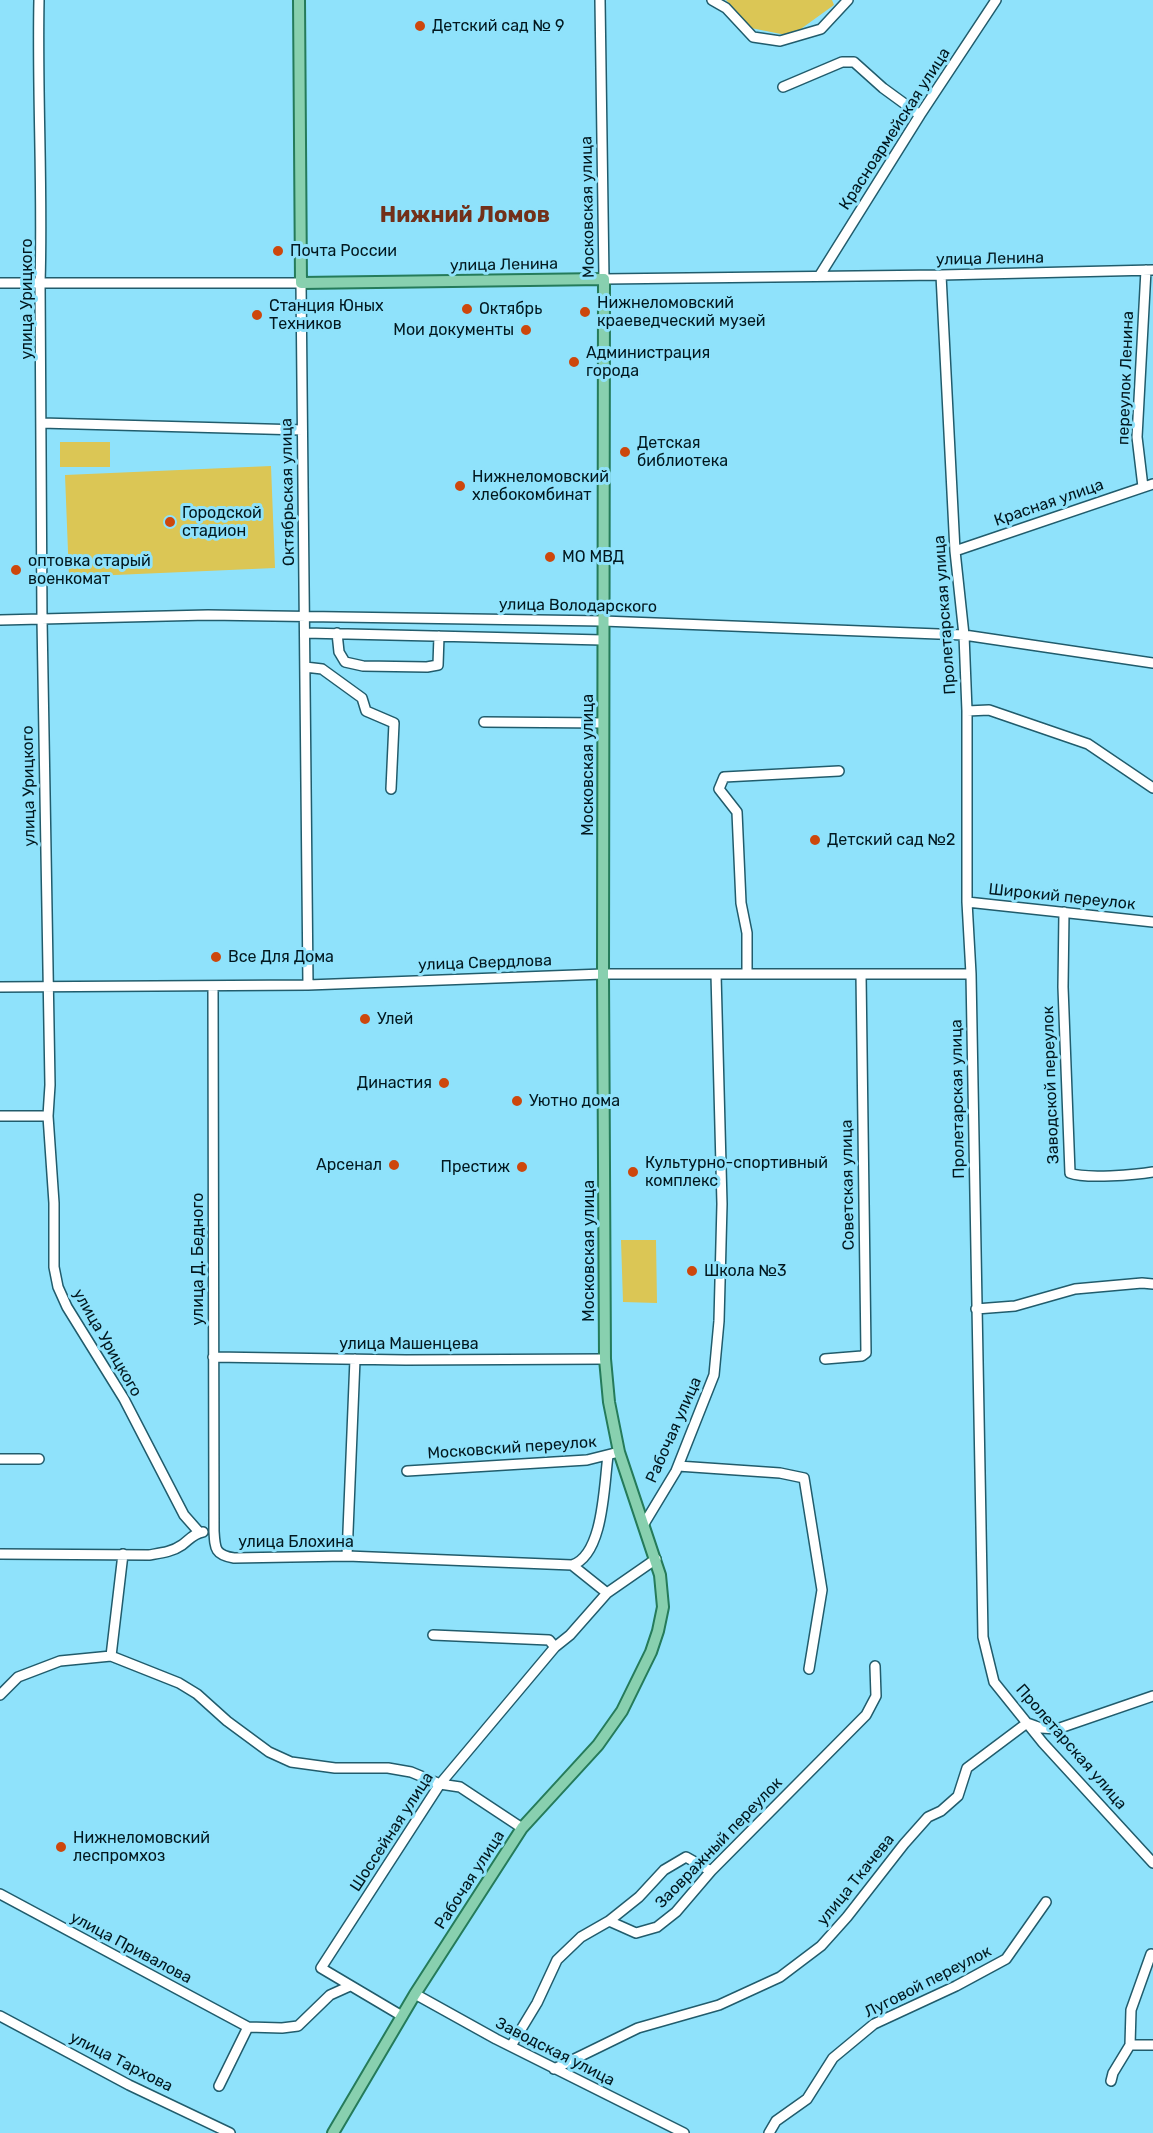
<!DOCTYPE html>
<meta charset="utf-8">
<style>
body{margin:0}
canvas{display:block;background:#8fe2fb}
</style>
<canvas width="1153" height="2133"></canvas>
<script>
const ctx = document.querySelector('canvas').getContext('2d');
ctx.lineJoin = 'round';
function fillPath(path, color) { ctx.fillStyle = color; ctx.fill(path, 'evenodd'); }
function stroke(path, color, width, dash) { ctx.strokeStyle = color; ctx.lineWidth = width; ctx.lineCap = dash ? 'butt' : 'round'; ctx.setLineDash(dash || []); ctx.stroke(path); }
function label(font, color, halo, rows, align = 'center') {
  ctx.font = font + ' Rubik,sans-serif'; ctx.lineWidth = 6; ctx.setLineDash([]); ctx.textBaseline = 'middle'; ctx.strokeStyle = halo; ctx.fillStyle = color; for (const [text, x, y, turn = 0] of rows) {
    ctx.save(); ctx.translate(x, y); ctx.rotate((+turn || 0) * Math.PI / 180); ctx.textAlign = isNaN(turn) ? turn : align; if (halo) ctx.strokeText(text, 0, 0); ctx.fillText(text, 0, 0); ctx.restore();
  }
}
fillPath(new Path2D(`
 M726 0H832L834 5 791 36 751 28Z
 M60 442H110V467H60Z
 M271 466 275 568 69 577 65 475Z
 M621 1240H656L657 1303 623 1302Z`), '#dbc655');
const minor = new Path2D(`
 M39 0C37 95 43 189 40 283L42 619 50 1085 48 1116 54 1203V1267L58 1287 67 1307 124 1399 184 1515 199 1532
 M600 0 604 279 941 275 1153 270
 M712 0 726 8 753 37 780 41 821 29 848 0
 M783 87 842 62H854L883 88 920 115
 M820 275 920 115 996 0
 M941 275 955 551 964 635 967 711V902L971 974 983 1637 994 1682 1043 1743 1153 1863
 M0 283H301L308 985
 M41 423 302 430
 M1143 487 1137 437 1146 270
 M955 551 1153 484
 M0 620 208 615 603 621 964 635 1153 663
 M305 633 603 640
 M337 633 339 652 345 662 363 666 427 667 438 665 439 636
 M305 667 322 669 362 698 366 711 394 723 391 789
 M967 711 989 710 1088 744 1153 788
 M484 722 603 723
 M967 902 1153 922
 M1064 912 1063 987 1070 1173C1084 1179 1137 1175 1153 1172
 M747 974V933L741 903 737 812 719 789 724 777 839 771
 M213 986 214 1531C215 1549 215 1555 234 1558L347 1556 572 1565 607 1593
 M0 987 308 985 603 974H971
 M0 1116H48
 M976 1309 1015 1306 1075 1289 1142 1283 1153 1284
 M213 1357 406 1360 605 1359
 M825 1359 862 1356 866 1353 861 974
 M0 1459H39
 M678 1466 780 1473 804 1478 822 1590 809 1669
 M407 1471 587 1460 619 1452
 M644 1524 676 1471 714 1375 719 1321 722 1204 716 974
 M0 1554 149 1555C161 1553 172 1552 182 1545 189 1540 194 1533 203 1532
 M123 1554 111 1656 179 1683 197 1694 227 1721 269 1752 291 1762 335 1768H388L411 1772 440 1784 460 1787 522 1828
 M347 1556 355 1359
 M572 1565C604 1555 604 1483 608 1456
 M433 1635 549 1640 555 1647
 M0 1695 18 1677 60 1661 111 1656
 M0 1894 248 2027
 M609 1921 639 1897 664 1870 686 1857 711 1871
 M415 1994 496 2039 684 2133
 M0 2016 129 2085 230 2133
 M402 2016 321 1968 440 1784 555 1647 570 1635 607 1593 656 1559
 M1130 2045H1153
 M511 2046 537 2003 557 1960 581 1937 609 1921 636 1933 657 1927 676 1912 711 1871 866 1715 876 1696 875 1666
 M554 2069 638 2028 719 2005 780 1977 821 1946 847 1917 904 1844 928 1817 941 1811 958 1796 967 1768 1027 1723 1041 1728 1057 1729 1153 1696
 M1111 2081 1113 2073 1130 2045 1131 2010 1151 1954
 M219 2086 248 2027 282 2028 298 2026 330 1995 350 1986
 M769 2133 776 2121 807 2099 833 2058 874 2024 956 1986 1006 1959 1046 1902`);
const major = new Path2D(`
 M299 0 301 283 604 279 603 974 605 1359 609 1402 619 1452 660 1575 663 1607 658 1631 651 1652 622 1711 598 1745 522 1828 415 1994 333 2133`);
stroke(minor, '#215c6c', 12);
stroke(major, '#257b5a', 14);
stroke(minor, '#fff', 9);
stroke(major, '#88d0af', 10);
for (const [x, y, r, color] of [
 [420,26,6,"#cd470c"],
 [278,251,6,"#cd470c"],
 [467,309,6,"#cd470c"],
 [585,312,6,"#cd470c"],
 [257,315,6,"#cd470c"],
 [526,330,6,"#cd470c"],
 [574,362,6,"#cd470c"],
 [625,452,6,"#cd470c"],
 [460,486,6,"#cd470c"],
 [170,522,6,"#cd470c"],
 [550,557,6,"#cd470c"],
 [16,570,6,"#cd470c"],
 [815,840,6,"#cd470c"],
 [216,957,6,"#cd470c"],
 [365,1019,6,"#cd470c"],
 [444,1083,6,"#cd470c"],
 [517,1101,6,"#cd470c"],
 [394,1165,6,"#cd470c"],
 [522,1167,6,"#cd470c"],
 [633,1172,6,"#cd470c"],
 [692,1271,6,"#cd470c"],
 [61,1847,6,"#cd470c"]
]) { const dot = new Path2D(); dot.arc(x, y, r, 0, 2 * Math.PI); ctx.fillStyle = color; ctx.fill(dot); stroke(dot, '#8fe2fb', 2); }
label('16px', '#02181f', '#8fe2fb', [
 ["Детский сад № 9",432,26],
 ["Почта России",290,251],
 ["Нижнеломовский",597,303],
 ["краеведческий музей",597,321],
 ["Станция Юных",269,306],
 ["Техников",269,324],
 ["Октябрь",479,309],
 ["Мои документы",514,330,"right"],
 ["Администрация",586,353],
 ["города",586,371],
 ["Детская",637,443],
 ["библиотека",637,461],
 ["Нижнеломовский",472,477],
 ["хлебокомбинат",472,495],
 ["Городской",182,513],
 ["стадион",182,531],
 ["МО МВД",562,557],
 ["оптовка старый",28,561],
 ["военкомат",28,579],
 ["Детский сад №2",827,840],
 ["Все Для Дома",228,957],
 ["Улей",377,1019],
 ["Династия",432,1083,"right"],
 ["Уютно дома",529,1101],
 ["Культурно-спортивный",645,1163],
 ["комплекс",645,1181],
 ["Арсенал",382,1165,"right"],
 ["Престиж",510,1167,"right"],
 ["Школа №3",704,1271],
 ["Нижнеломовский",73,1838],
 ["леспромхоз",73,1856]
], 'left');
label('16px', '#02181f', '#8fe2fb', [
 ["Красноармейская улица",895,129,-57],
 ["Московская улица",588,207,-91],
 ["улица Ленина",990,259,-1],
 ["улица Ленина",504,265,-1],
 ["улица Урицкого",27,299,-90],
 ["переулок Ленина",1126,378,-88],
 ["Октябрьская улица",288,492,-91],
 ["Красная улица",1049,503,-19],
 ["улица Володарского",578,606,1],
 ["Пролетарская улица",945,615,-94],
 ["Московская улица",588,765,-90],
 ["улица Урицкого",29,786,-91],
 ["Широкий переулок",1062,897,6],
 ["улица Свердлова",485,963,-2],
 ["Заводской переулок",1051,1085,-92],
 ["Пролетарская улица",958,1099,-91],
 ["Советская улица",848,1185,-91],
 ["Московская улица",589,1251,-90],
 ["улица Д. Бедного",198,1259,-90],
 ["улица Урицкого",107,1343,60],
 ["улица Машенцева",409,1344],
 ["Рабочая улица",674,1430,-66],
 ["Московский переулок",512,1448,-4],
 ["улица Блохина",296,1542],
 ["Пролетарская улица",1071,1747,49],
 ["Шоссейная улица",392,1832,-57],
 ["Заовражный переулок",719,1843,-46],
 ["Рабочая улица",470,1880,-57],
 ["улица Ткачева",856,1880,-51],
 ["улица Привалова",131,1948,28],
 ["Луговой переулок",928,1982,-27],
 ["Заводская улица",555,2052,27],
 ["улица Тархова",121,2062,27]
]);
label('bold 22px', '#723019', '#8fe2fb', [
 ["Нижний Ломов",465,216]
]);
</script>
